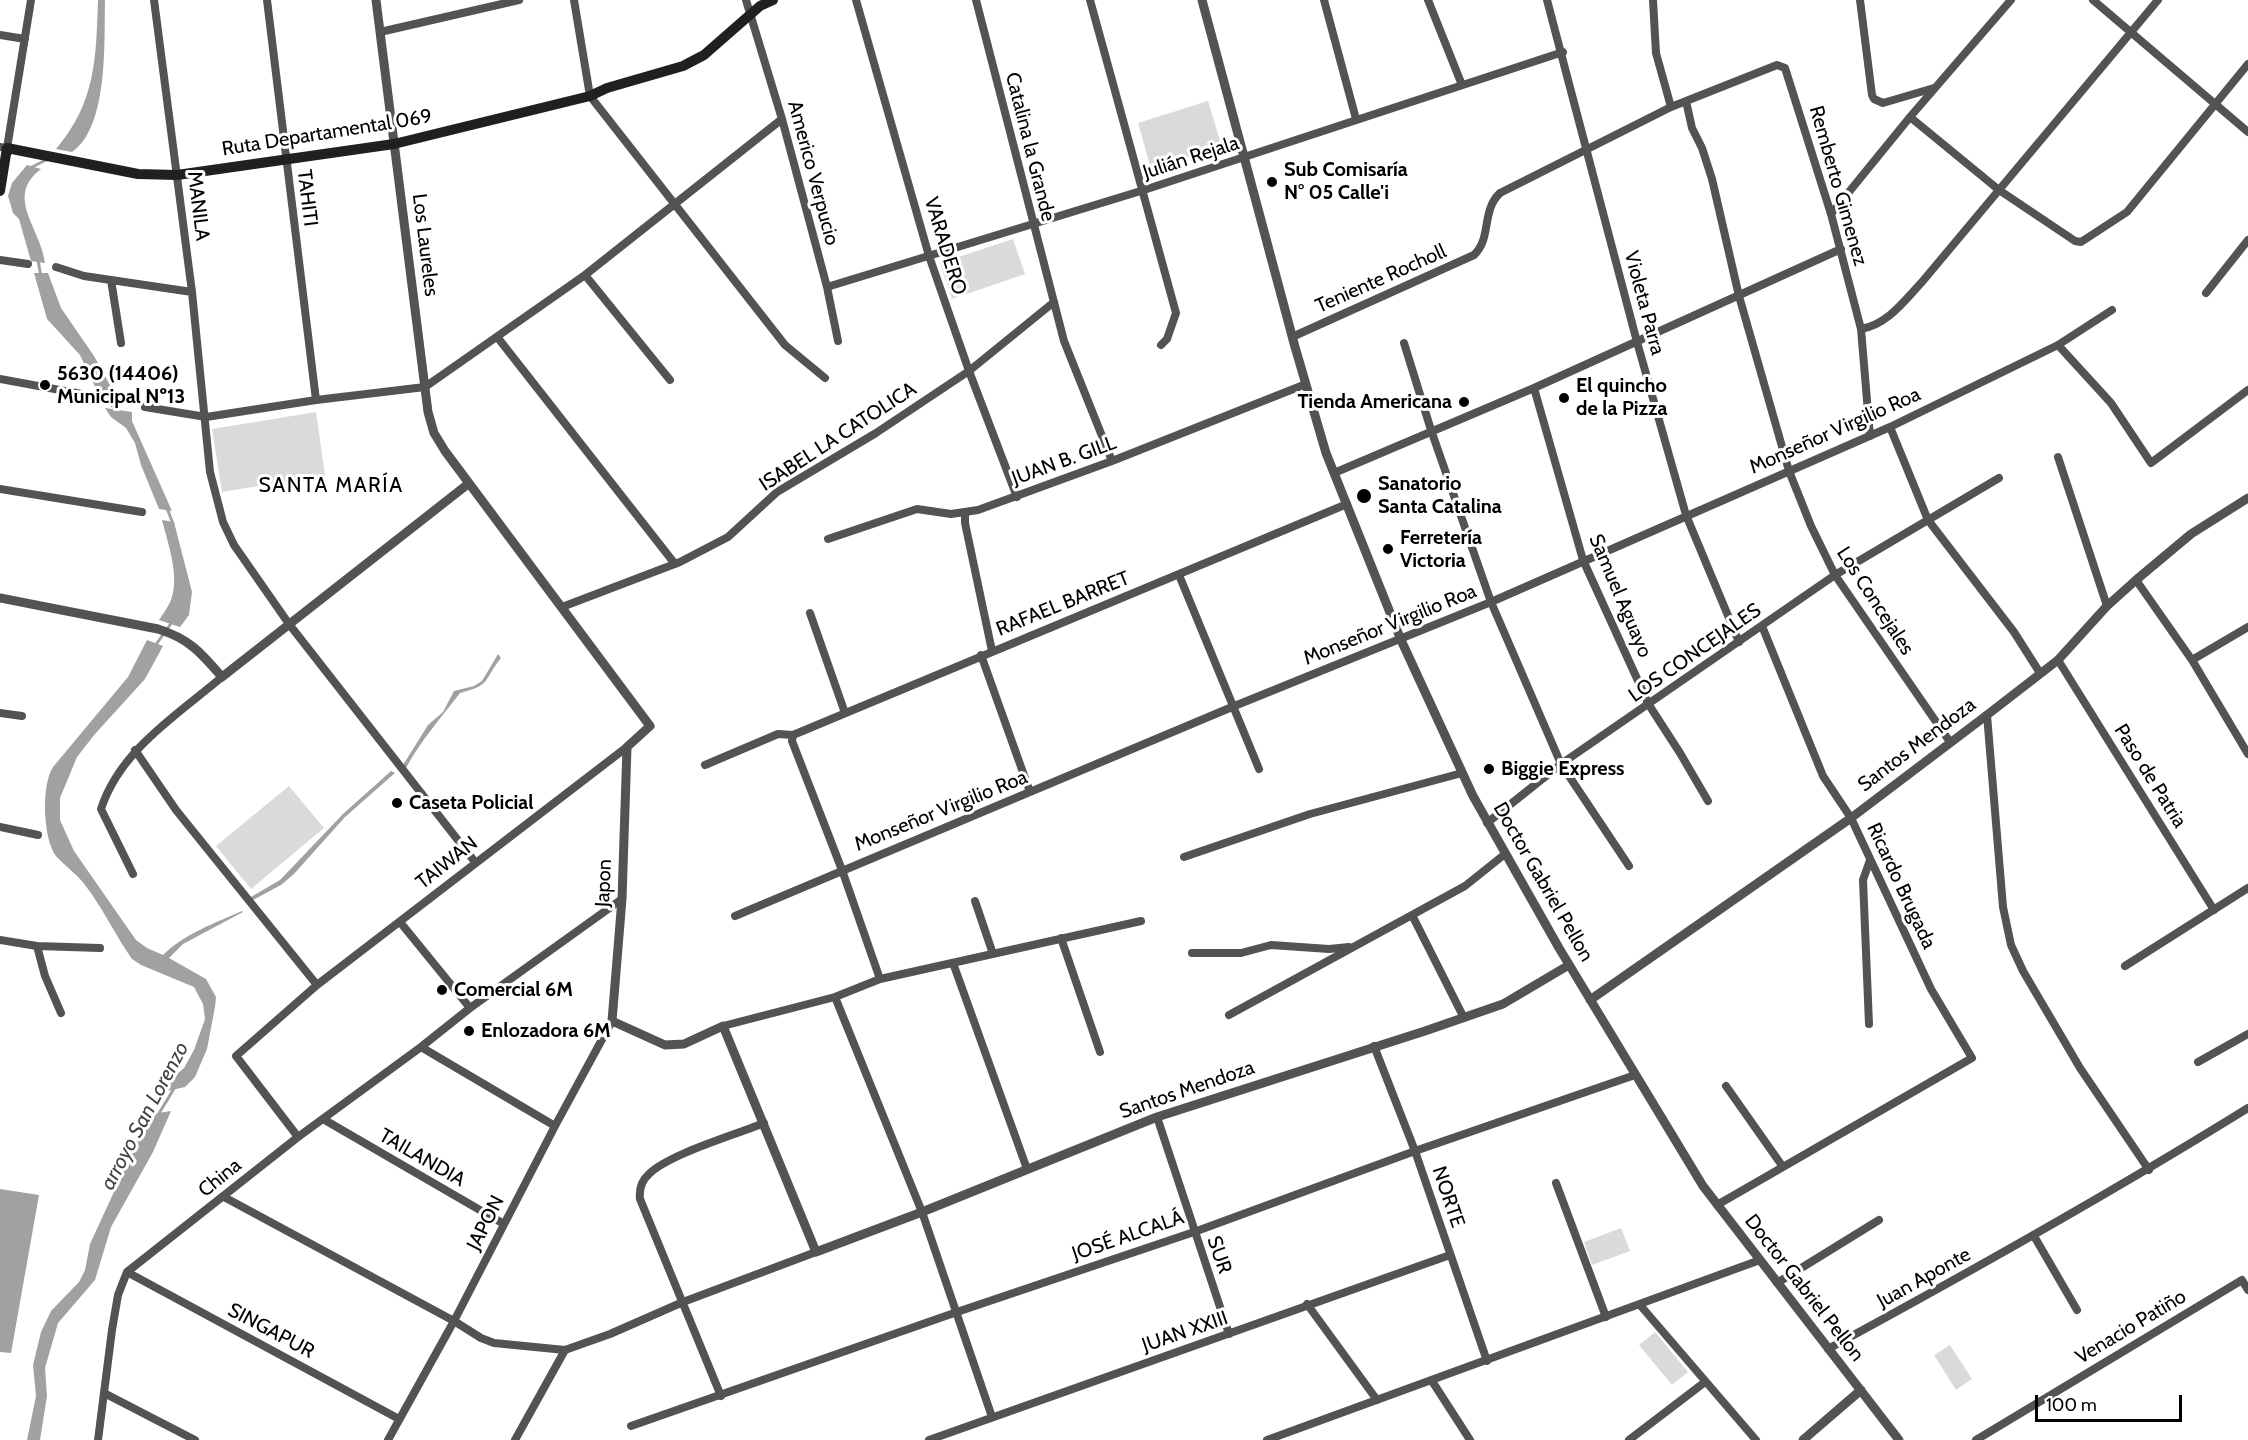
<!DOCTYPE html>
<meta charset="utf-8">
<style>
body{margin:0}
#map{position:relative;width:2248px;height:1440px;overflow:hidden;background:#fff;font-family:Cabin,sans-serif}
canvas{display:block}
.scale{position:absolute;left:2035px;top:1395px;width:147px;height:27px;box-sizing:border-box;border:3px solid #000;border-top:0;padding-left:8px;font-size:18px;line-height:21px;white-space:nowrap;color:#000;-webkit-text-stroke:4px #fff;paint-order:stroke}
</style>
<div id="map">
<canvas width="2248" height="1440"></canvas>
<div class="scale">100 m</div>
</div>
<script>
const ctx = document.querySelector('canvas').getContext('2d');
ctx.lineJoin = 'round';
function fillPath(path, color) { ctx.fillStyle = color; ctx.fill(path, 'evenodd'); }
function stroke(path, color, width, dash) { ctx.strokeStyle = color; ctx.lineWidth = width; ctx.lineCap = dash ? 'butt' : 'round'; ctx.setLineDash(dash || []); ctx.stroke(path); }
function label(font, color, halo, rows, align = 'center') {
  ctx.font = font + ' Cabin,sans-serif'; ctx.lineWidth = 6; ctx.setLineDash([]); ctx.textBaseline = 'middle'; ctx.strokeStyle = halo; ctx.fillStyle = color; for (const [text, x, y, turn = 0] of rows) {
    ctx.save(); ctx.translate(x, y); ctx.rotate((+turn || 0) * Math.PI / 180); ctx.textAlign = isNaN(turn) ? turn : align; if (halo) ctx.strokeText(text, 0, 0); ctx.fillText(text, 0, 0); ctx.restore();
  }
}
fillPath(new Path2D(`
 M1208 101 1222 147 1151 169 1138 123Z
 M1013 239 1025 274 952 299 940 263Z
 M316 412 325 475 222 492 212 429Z
 M289 786 324 828 251 889 216 846Z
 M1621 1228 1630 1251 1592 1265 1584 1242Z
 M1655 1332 1688 1372 1672 1385 1639 1345Z
 M1950 1345 1972 1379 1956 1390 1934 1355Z`), '#dadada');
fillPath(new Path2D(`
 M98 0H105C104 40 109 127 72 152L56 149C96 102 96 58 98 0Z
 M27 165 41 169C4 197 41 228 45 263L31 261 19 219 13 213 8 196 12 183Z
 M34 273H48L61 308 94 356 116 396 98 393 80 355 47 319Z
 M105 408 132 412V421L172 511 159 509 141 465 135 443 126 428 111 417Z
 M162 520 174 522 192 592 189 615 180 627 159 620C163 614 168 607 171 600 180 576 168 544 162 520Z
 M147 640 163 646 145 679 95 734 77 757 60 798V820L74 851 136 940 147 948 163 955C184 934 215 923 242 911L243 912 183 944 169 958 206 979 216 997 215 1007 207 1049 195 1077 185 1087 153 1094 184 1068 194 1050 205 1019 203 1004 194 987 141 965 132 959C115 935 103 908 85 885 77 874 65 866 56 856 43 839 41 785 53 767L128 677Z
 M498 654 501 658C483 680 492 685 460 693 441 718 421 740 406 768L403 765 428 725 443 712 454 691 474 686 482 681Z
 M391 771 395 773 345 817 294 874 281 885 253 900 251 897 280 880 343 814Z
 M171 1111 153 1152 111 1227 95 1280 58 1323 45 1368 47 1396 40 1440H27L36 1396 33 1365 41 1332 51 1311 79 1282 85 1270 90 1244 130 1157 145 1115Z
 M0 1189 39 1195 11 1353 0 1352Z`), '#a1a1a1');
stroke(new Path2D(`
 M30 168 46 160
 M38 260 41 277
 M106 392 115 411
 M167 508 173 524
 M155 646 172 622
 M158 1115 175 1087`), '#a1a1a1', 3);
stroke(new Path2D(`
 M154 0 192 292 210 472 223 522 234 545 289 624 475 862
 M267 0 316 400
 M574 0 590 96 785 345 825 378
 M746 0 782 119 827 287 838 341
 M856 0 929 256 969 371 1017 497
 M976 0 1064 341 1112 461
 M1090 0 1176 313 1167 339 1161 345
 M1324 0 1356 119
 M1428 0 1462 85
 M1547 0 1637 342 1686 515 1739 642
 M1653 0 1656 53 1671 107
 M1860 0 1872 95 1874 99 1883 103 1934 88
 M2093 0 2248 132
 M380 32 519 0
 M0 35 25 39
 M1686 101 1692 128 1702 148 1712 179 1739 296 1789 471 1811 526 1835 575 1950 742
 M1910 117 1999 190 2075 241 2081 242 2127 212 2248 64
 M0 147 7 148 31 0
 M1831 214 1910 117 2011 0
 M0 260 28 264
 M56 267 84 276 192 292
 M585 275 670 380
 M111 280 121 343
 M827 287 1144 190 1563 52
 M2206 293 2248 240
 M1861 329C1888 324 1904 301 1922 282L2158 0
 M1292 337 1474 255C1492 238 1481 211 1500 193L1671 107 1777 65 1785 68 1831 214 1861 329 1870 436
 M498 338 675 564
 M1404 343 1431 430 1491 602 1561 764 1629 866
 M2058 345 2111 403 2151 463 2248 390
 M0 379 98 397
 M1534 388 1583 560 1649 705 1680 753 1708 801
 M145 407 206 417 316 400 425 387 585 275 782 119
 M1890 427 1928 520 2014 632 2040 673
 M2058 457 2107 606
 M1334 473 1534 388 1841 249
 M0 489 142 512
 M965 512V523L992 651
 M828 539 917 509 951 514 978 510 1112 461 1306 384
 M1179 575 1259 769
 M2136 580 2192 660 2248 754
 M562 607 680 562 728 537 777 492 876 433 969 371 1054 302
 M810 613 845 713
 M981 655 1030 792
 M2058 660 2214 910
 M2192 660 2248 627
 M0 713 22 716
 M1987 715 2003 907 2011 945 2023 971 2080 1068 2149 1170
 M793 735 792 741 842 870 880 979
 M135 750 176 810 317 985
 M705 765 778 734 793 735 1347 504
 M1487 823 1561 764 1835 575 1999 478
 M0 827 38 835
 M1184 857 1310 814 1462 773
 M133 874 101 809C120 750 177 715 222 677
 M975 901 993 954
 M1412 915 1464 1018
 M735 916 1232 707 1491 602 1890 427 2058 345 2112 310
 M400 922 470 1008
 M1061 938 1100 1052
 M0 940 37 946 100 948
 M37 946 45 976 61 1013
 M1192 953H1241L1271 945 1329 949 1349 947
 M953 963 1027 1169
 M2125 966 2248 888
 M835 997 922 1212 992 1417
 M1229 1015 1465 886 1505 854
 M1869 1024 1863 880 1870 860
 M723 1026 835 997 880 979 1141 921
 M1374 1046 1415 1151 1487 1361
 M421 1047 555 1126
 M2198 1062 2248 1034
 M1726 1086 1783 1167
 M1157 1117 1229 1334
 M323 1119 504 1224
 M298 1137 236 1056 317 985 627 747
 M1556 1183 1606 1317
 M224 1197 454 1321 481 1338 494 1343 565 1350 610 1334 683 1302 816 1252
 M1717 1205 1972 1058 1931 989 1851 818 1823 776 1762 626
 M2034 1236 2077 1310
 M127 1272 399 1419
 M1777 1283 1879 1220
 M1307 1304 1377 1400
 M1640 1305 1756 1440
 M1828 1349C1970 1272 2111 1193 2248 1108
 M1432 1381 1470 1440
 M104 1393 195 1440
 M721 1396 640 1199C639 1189 641 1181 649 1174 669 1154 735 1135 764 1123
 M631 1426 957 1312 1194 1232 1415 1151 1635 1075
 M98 1440 112 1330 118 1295 127 1272 298 1137 421 1047 470 1008 622 899
 M388 1440 454 1321 555 1126 612 1021
 M515 1440 565 1350
 M929 1440 1450 1255
 M1267 1440 1760 1260
 M1629 1440 1705 1382
 M1976 1440 2242 1280 2248 1290`), '#535353', 8);
stroke(new Path2D(`
 M376 0 428 412 434 433 445 451 650 726 627 747 622 899 612 1021 665 1045 684 1044 723 1026 816 1252 922 1212 1157 1117 1425 1031 1503 1004 1569 965
 M1202 0 1295 347 1326 453 1401 640 1473 796 1559 948 1703 1186 1899 1440
 M0 598 158 629C190 639 201 653 222 677L468 484
 M1590 1000 1851 818 1987 715 2058 660 2107 606 2136 580 2191 534 2248 498
 M1803 1440 1861 1390`), '#535353', 9);
stroke(new Path2D(`
 M0 191 7 148 138 174 177 175 394 144 590 96 607 88 683 66 704 55 760 6 773 0`), '#202020', 10);
for (const [x, y, r, color] of [
 [1272,182,6,"#000"],
 [45,385,6,"#000"],
 [1564,398,6,"#000"],
 [1464,402,6,"#000"],
 [1364,496,8,"#000"],
 [1388,549,6,"#000"],
 [1489,769,6,"#000"],
 [397,803,6,"#000"],
 [442,990,6,"#000"],
 [469,1031,6,"#000"]
]) { const dot = new Path2D(); dot.arc(x, y, r, 0, 2 * Math.PI); ctx.fillStyle = color; ctx.fill(dot); stroke(dot, '#fff', 2); }
label('20px', '#000', '#fff', [
 ["Ruta Departamental 069",327,133,-9],
 ["Catalina la Grande",1030,147,76],
 ["Julián Rejala",1191,158,-18],
 ["Americo Verpucio",813,173,75],
 ["Remberto Gimenez",1838,186,74],
 ["TAHITI",307,198,83],
 ["MANILA",198,206,83],
 ["Los Laureles",425,245,83],
 ["VARADERO",945,246,73],
 ["Teniente Rocholl",1381,279,-24],
 ["Violeta Parra",1644,303,75],
 ["Monseñor Virgilio Roa",1835,431,-24],
 ["ISABEL LA CATOLICA",838,437,-33],
 ["JUAN B. GILL",1064,461,-20],
 ["Samuel Aguayo",1620,596,67],
 ["Los Concejales",1875,601,57],
 ["RAFAEL BARRET",1063,604,-22],
 ["Monseñor Virgilio Roa",1390,625,-22],
 ["LOS CONCEJALES",1695,653,-35],
 ["Santos Mendoza",1917,745,-37],
 ["Paso de Patria",2150,776,58],
 ["Monseñor Virgilio Roa",941,811,-22],
 ["TAIWAN",447,863,-38],
 ["Doctor Gabriel Pellon",1543,882,60],
 ["Japon",604,883,-87],
 ["Ricardo Brugada",1901,886,65],
 ["Santos Mendoza",1187,1090,-19],
 ["TAILANDIA",422,1158,30],
 ["China",220,1178,-39],
 ["NORTE",1448,1197,71],
 ["JAPON",486,1223,-63],
 ["JOSÉ ALCALÁ",1128,1236,-19],
 ["SUR",1219,1255,71],
 ["Juan Aponte",1924,1278,-29],
 ["Doctor Gabriel Pellon",1804,1288,52],
 ["Venacio Patiño",2131,1327,-31],
 ["SINGAPUR",271,1331,28],
 ["JUAN XXIII",1185,1332,-19]
]);
label('bold 20px', '#000', '#fff', [
 ["Sub Comisaría",1284,170],
 ["N° 05 Calle'i",1284,193],
 ["5630 (14406)",57,374],
 ["Municipal Nº13",57,397],
 ["El quincho",1576,386],
 ["de la Pizza",1576,409],
 ["Tienda Americana",1452,402,"right"],
 ["Sanatorio",1378,484],
 ["Santa Catalina",1378,507],
 ["Ferretería",1400,538],
 ["Victoria",1400,561],
 ["Biggie Express",1501,769],
 ["Caseta Policial",409,803],
 ["Comercial 6M",454,990],
 ["Enlozadora 6M",481,1031]
], 'left');
ctx.letterSpacing = '1.5px';
label('21px', '#000', '#fff', [
 ["SANTA MARÍA",331,486]
]);
ctx.letterSpacing = '0px';
label('italic 21px', '#424242', '#fff', [
 ["arroyo San Lorenzo",145,1116,-62]
]);
</script>
